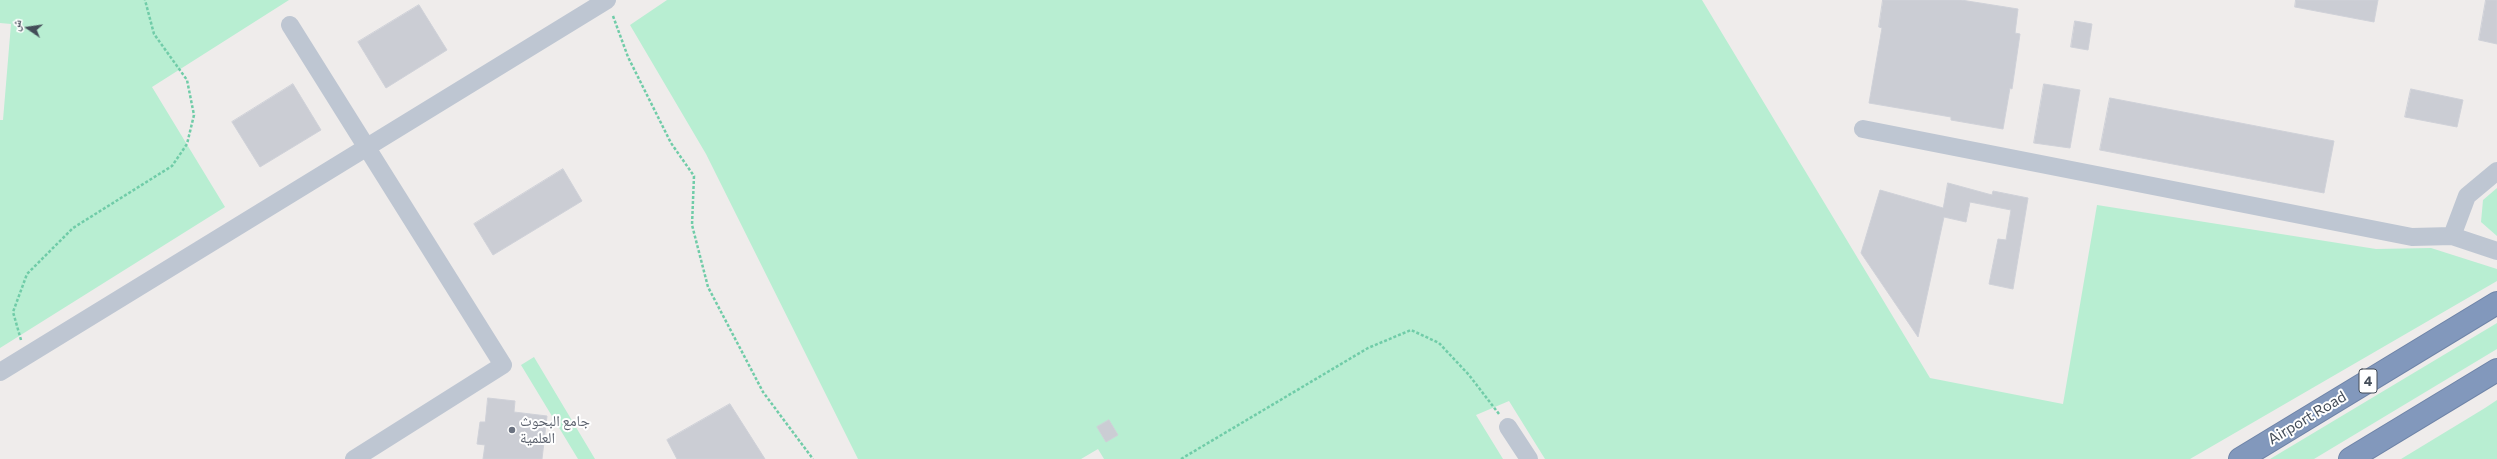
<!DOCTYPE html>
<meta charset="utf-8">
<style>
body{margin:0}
#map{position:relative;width:2497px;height:459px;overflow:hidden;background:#efeceb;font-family:Commissioner,"Noto Naskh Arabic",sans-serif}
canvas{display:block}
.north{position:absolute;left:8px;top:8px;width:40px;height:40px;-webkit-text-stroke:3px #fff;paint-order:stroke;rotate:283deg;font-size:11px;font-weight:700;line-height:16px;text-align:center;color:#444d59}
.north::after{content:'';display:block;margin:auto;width:14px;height:18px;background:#444d59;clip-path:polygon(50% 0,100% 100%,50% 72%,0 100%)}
</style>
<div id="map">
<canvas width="2497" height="459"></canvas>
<div class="north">ش</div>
</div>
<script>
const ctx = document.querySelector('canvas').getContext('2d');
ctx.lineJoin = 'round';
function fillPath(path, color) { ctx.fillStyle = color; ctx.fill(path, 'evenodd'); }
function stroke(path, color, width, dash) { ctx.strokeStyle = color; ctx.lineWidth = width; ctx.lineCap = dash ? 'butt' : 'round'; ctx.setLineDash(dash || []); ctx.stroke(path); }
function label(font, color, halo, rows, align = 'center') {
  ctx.font = font + ' Commissioner,"Noto Naskh Arabic",sans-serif'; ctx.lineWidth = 4; ctx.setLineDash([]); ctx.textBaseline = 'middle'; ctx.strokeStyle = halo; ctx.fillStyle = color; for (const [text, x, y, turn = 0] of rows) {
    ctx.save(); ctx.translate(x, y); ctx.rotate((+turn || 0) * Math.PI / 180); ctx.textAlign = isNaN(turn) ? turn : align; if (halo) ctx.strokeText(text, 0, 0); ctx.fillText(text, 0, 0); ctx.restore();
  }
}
fillPath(new Path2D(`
 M0 0H289L152 87 225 207 0 348V120H3L11 24 0 23Z
 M667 0H1702L1930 378 2063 404 2097 205 2376 249 2431 248 2497 269V281L2190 459H1545L1509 401 1476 415 1503 459H1104L1098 449 1081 459H858L706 154 630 25Z
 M2497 188V236L2481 222 2483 200Z
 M2497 323V349L2314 459H2270Z
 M534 357 595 459H578L521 365Z
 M2497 400V459H2401L2485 408Z`), '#b8eed2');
const building = new Path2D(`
 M1883 0H1961L2018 9 2015 33 2020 34 2012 89 2010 88 2003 129 1951 120V117L1869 103 1882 28 1879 27Z
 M2296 0H2378L2374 22 2295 7Z
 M2486 0H2497V44L2479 40Z
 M419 5 447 50 386 88 358 42Z
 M2075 21 2092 24 2088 50 2071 47Z
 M293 84 321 130 260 167 232 122Z
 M2044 84 2080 90 2070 148 2034 143Z
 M2411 89 2463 100 2457 127 2405 117Z
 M2110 98 2334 141 2324 193 2100 150Z
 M563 169 582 201 493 255 474 224Z
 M1948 183 1992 195 1993 191 2028 198 2013 289 1989 284 1998 239 2006 240 2011 210 1970 202 1966 222 1944 217 1918 337 1861 253 1880 190 1943 208Z
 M488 398 515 401 514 412 547 416 542 459H483L485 445 477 444 480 422H485Z
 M730 404 765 459H677L667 440Z
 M1109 420 1118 435 1106 442 1097 427Z`);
fillPath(building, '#cbcdd4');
stroke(building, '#cfd1d8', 1);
const highway = new Path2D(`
 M2240 459 2497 303
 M2350 459 2497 370`);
stroke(highway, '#6e83a7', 24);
stroke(new Path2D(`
 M613 16 628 57 671 143 694 176 692 225 708 287 763 392 813 459
 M21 340 13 312 27 274 73 228 172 166 187 144 194 115 187 80 154 34 145 0
 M1181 459 1368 348 1411 330 1439 343 1469 375 1499 414`), '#70cca8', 2.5, [3, 2]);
stroke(new Path2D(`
 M290 25 503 365 354 459
 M1863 129 2412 237 2452 236 2497 251
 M2452 236 2467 196 2497 171
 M0 372 607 0
 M1508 427 1529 459`), '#bec6d2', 18);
stroke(highway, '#8298bc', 22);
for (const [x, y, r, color] of [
 [512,430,4,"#6b7280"]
]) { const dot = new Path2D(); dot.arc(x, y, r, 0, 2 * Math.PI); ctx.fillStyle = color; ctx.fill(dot); stroke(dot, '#fff', 1.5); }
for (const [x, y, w] of [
 [2368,381,18]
]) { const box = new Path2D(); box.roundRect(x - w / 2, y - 12, w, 24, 3); ctx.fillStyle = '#fff'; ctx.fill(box); stroke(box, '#444d59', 1); }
label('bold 14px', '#444d59', null, [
 ["4",2368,381]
]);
label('15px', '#444d59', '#fff', [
 ["Airport Road",2307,418,-31]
]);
label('15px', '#5b616d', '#fff', [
 ["جامع البحوث",520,421],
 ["العلمية",520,438]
], 'left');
</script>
